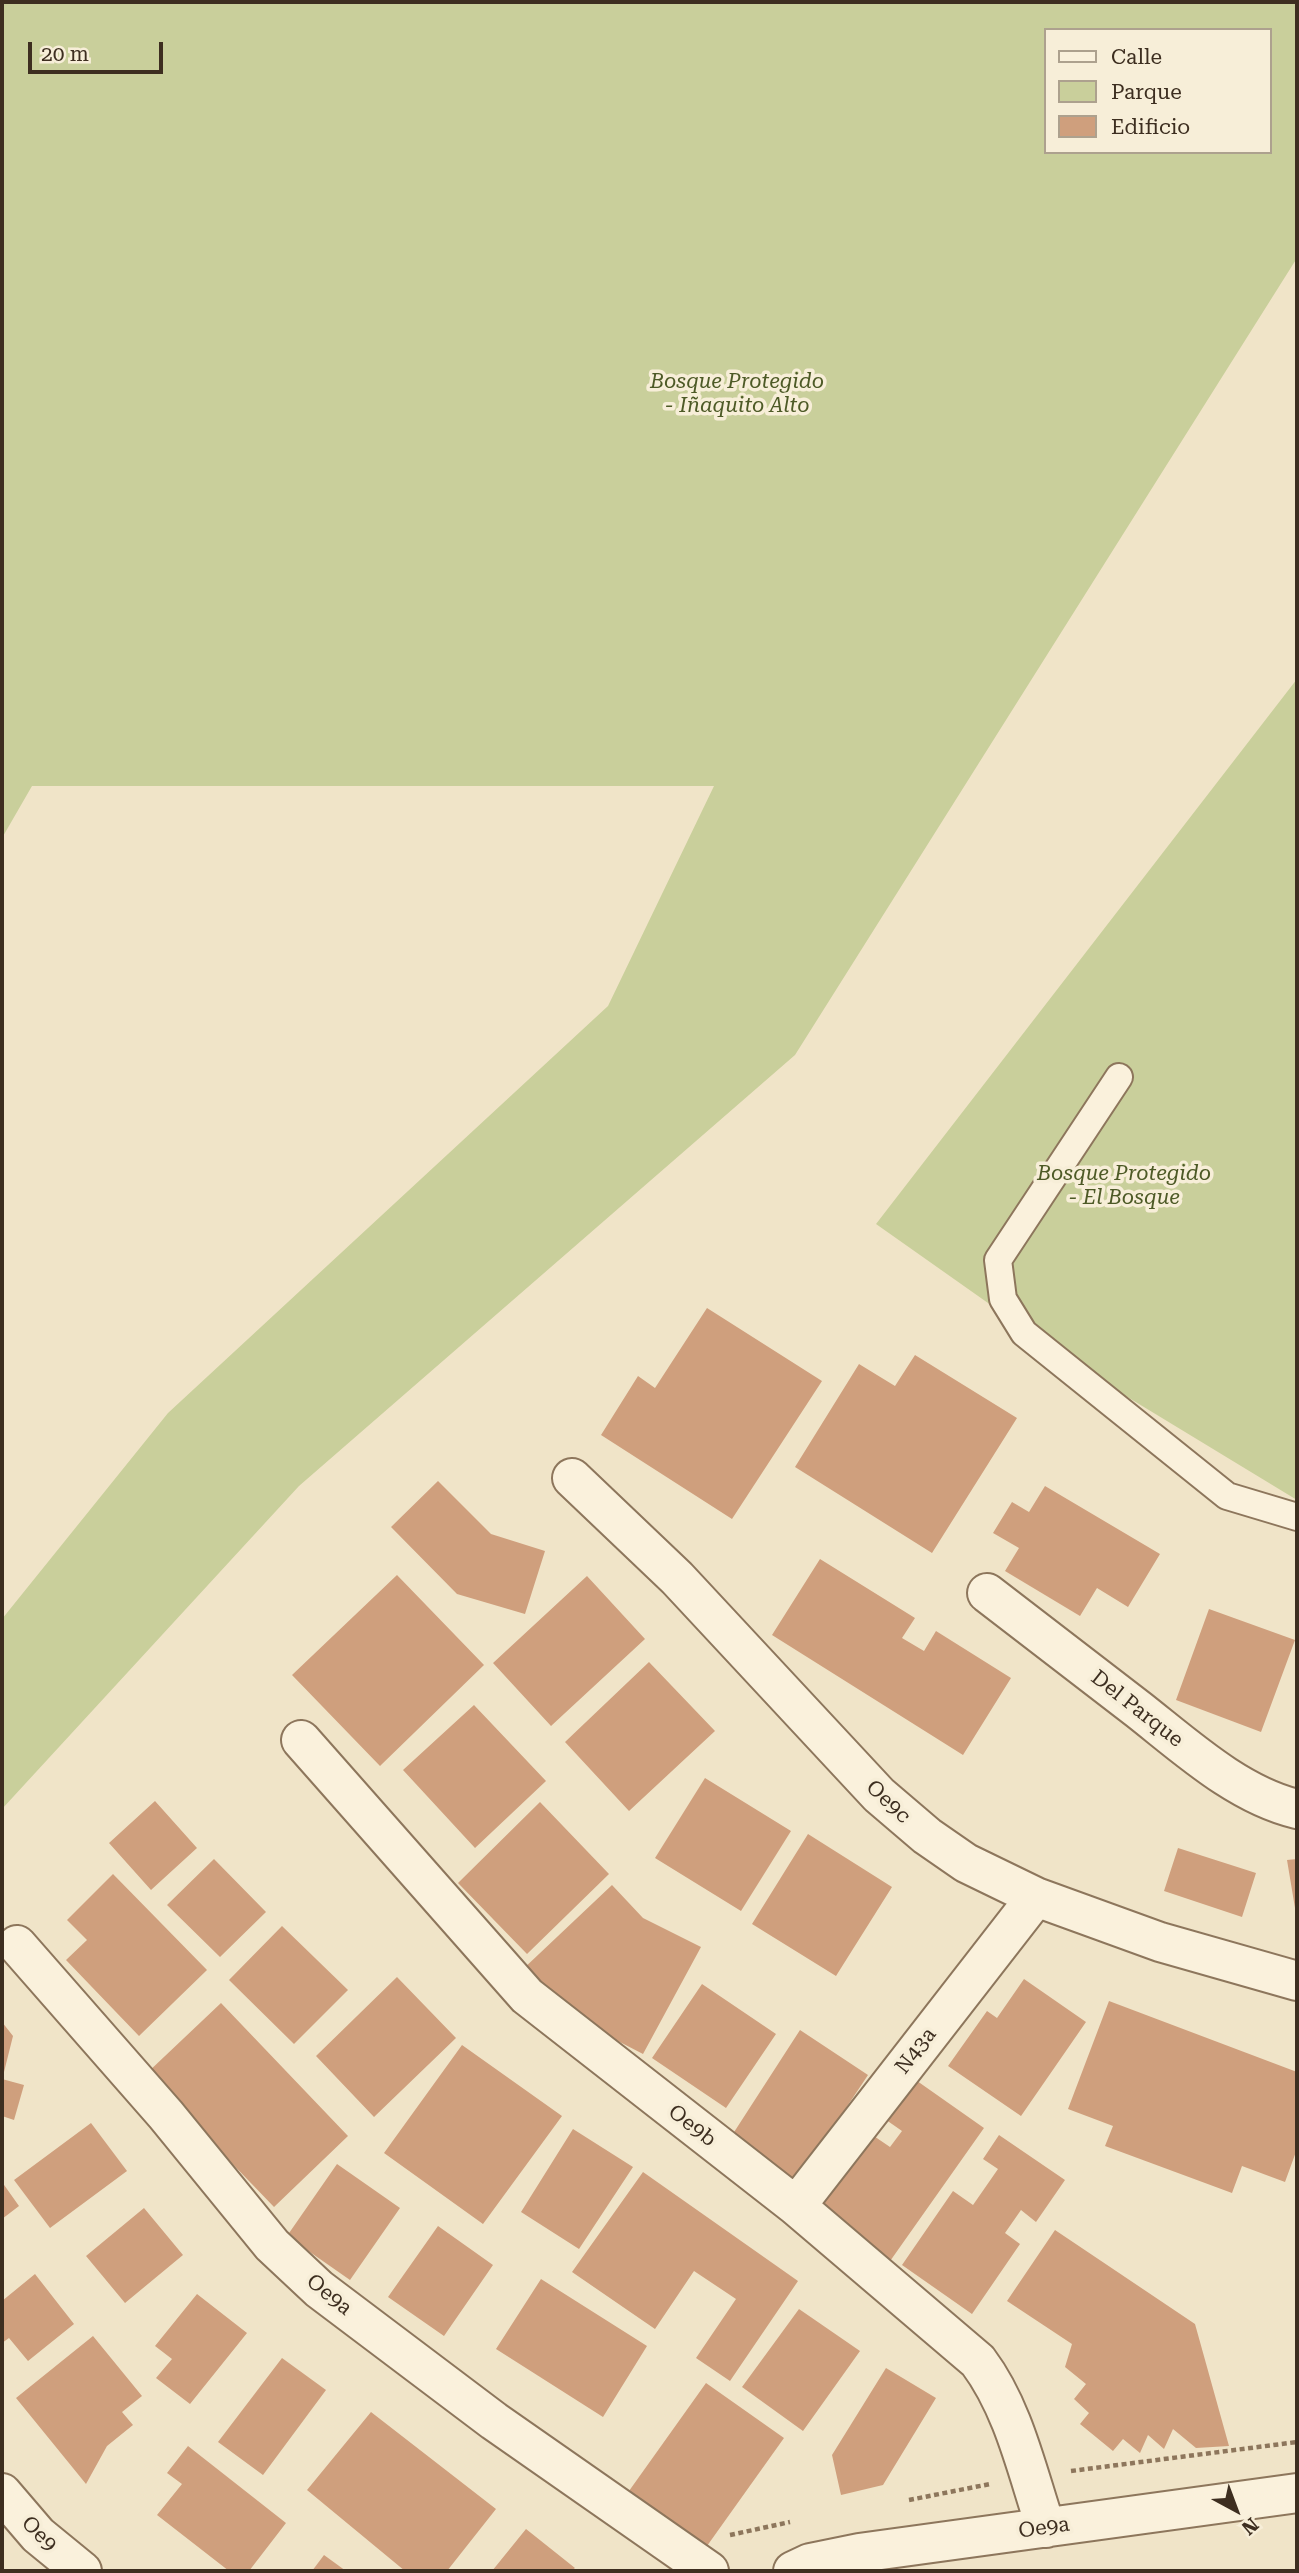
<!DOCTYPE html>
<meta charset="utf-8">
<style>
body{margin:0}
#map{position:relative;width:1299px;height:2573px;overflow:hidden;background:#f0e4c8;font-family:"Roboto Serif",serif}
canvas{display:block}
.frame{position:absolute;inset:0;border:4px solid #3d2e20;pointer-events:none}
.legend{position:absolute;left:1044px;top:28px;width:228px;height:126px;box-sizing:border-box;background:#f7eed8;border:2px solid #ada18e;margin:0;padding:9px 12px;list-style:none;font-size:21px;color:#3d2e20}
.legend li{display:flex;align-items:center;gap:14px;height:35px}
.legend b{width:35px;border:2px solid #ada18e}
.north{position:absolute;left:1201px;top:2475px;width:70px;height:70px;-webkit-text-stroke:5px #f7eed8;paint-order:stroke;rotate:139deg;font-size:19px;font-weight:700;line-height:28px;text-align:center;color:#3d2e20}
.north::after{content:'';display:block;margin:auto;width:24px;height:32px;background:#3d2e20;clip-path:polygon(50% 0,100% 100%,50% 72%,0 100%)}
.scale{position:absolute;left:28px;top:42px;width:135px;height:32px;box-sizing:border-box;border:4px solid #3d2e20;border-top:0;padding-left:9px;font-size:21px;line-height:24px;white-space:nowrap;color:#3d2e20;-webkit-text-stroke:5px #f7eed8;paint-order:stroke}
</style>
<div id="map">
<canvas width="1299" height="2573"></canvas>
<div class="frame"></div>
<ul class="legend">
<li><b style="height:9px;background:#faf1dc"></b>Calle</li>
<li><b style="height:19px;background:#c9cf9b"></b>Parque</li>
<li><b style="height:19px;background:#cf9f7d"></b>Edificio</li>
</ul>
<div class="north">N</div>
<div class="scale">20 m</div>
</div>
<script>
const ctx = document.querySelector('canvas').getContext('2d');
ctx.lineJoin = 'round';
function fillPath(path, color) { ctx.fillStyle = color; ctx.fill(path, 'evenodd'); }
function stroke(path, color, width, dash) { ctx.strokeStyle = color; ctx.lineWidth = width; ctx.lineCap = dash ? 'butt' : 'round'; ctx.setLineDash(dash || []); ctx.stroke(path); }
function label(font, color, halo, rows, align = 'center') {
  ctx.font = font + ' "Roboto Serif",serif'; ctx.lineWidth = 7; ctx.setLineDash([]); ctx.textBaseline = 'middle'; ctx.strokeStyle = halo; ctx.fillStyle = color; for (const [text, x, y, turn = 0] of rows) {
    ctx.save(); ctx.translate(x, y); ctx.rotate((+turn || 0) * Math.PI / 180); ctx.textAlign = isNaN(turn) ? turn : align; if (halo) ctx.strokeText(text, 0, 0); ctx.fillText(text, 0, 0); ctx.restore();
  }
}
fillPath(new Path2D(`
 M2 2H1297V258L795 1055 299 1486 2 1809V1619L168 1413 608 1006 714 786H32L2 838ZM1045 30H1269V152H1045Z
 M1297 679V1500L1083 1370 876 1224Z`), '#c9cf9b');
fillPath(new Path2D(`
 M707 1308 822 1381 732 1519 601 1435 638 1376 655 1388Z
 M915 1355 1017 1418 932 1553 795 1467 859 1364 895 1386Z
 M438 1481 491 1534 545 1551 525 1614 457 1594 391 1527Z
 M1045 1486 1160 1554 1128 1607 1097 1588 1080 1616 1005 1571 1019 1548 993 1533 1012 1502 1029 1512Z
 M820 1559 915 1618 902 1638 924 1651 936 1631 1011 1678 963 1755 772 1635Z
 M397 1575 484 1665 380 1766 292 1675Z
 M587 1576 645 1639 551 1726 493 1663Z
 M1209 1609 1295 1640 1261 1732 1176 1700Z
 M649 1662 715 1731 629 1811 565 1742Z
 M474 1705 546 1781 475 1848 403 1770Z
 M705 1778 791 1831 741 1911 655 1858Z
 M155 1801 197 1848 151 1890 109 1843Z
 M540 1802 609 1874 527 1954 458 1883Z
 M808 1834 892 1887 836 1976 752 1924Z
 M1178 1848 1256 1873 1242 1917 1164 1891Z
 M214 1859 266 1912 220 1957 167 1905Z
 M1297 1859V1914H1296L1287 1860Z
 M113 1874 207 1970 139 2036 66 1960 87 1940 67 1920Z
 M612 1885 643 1918 701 1947 643 2054 558 2010 521 1971Z
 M282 1926 348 1990 294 2044 229 1980Z
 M397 1977 456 2038 374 2117 316 2056Z
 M1024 1979 1086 2022 1021 2116 948 2066 987 2011 997 2018Z
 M702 1984 776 2034 726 2108 652 2058Z
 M1109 2001 1297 2072V2149L1285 2182 1242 2166 1232 2193 1105 2146 1113 2126 1068 2109Z
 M221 2003 348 2136 274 2207 146 2074Z
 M2 2022 13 2036 3 2076H2Z
 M800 2030 868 2075 794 2186 727 2143Z
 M462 2045 562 2116 483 2224 384 2153Z
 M910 2076 984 2128 888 2264 809 2209 865 2130 890 2147 902 2131 882 2117Z
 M2 2079 24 2085 14 2120 2 2116Z
 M91 2123 127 2171 50 2228 14 2180Z
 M573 2129 633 2167 579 2249 521 2212Z
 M999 2135 1065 2180 1036 2222 1021 2210 1005 2233 1020 2244 972 2314 902 2265 953 2191 973 2205 998 2169 983 2159Z
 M337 2164 400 2208 350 2280 287 2236Z
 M643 2172 798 2281 730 2381 696 2358 736 2299 694 2271 655 2329 572 2272Z
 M2 2182 19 2206 2 2219Z
 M144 2208 183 2255 125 2303 86 2256Z
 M438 2226 493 2265 444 2336 388 2297Z
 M1055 2230 1195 2324 1229 2446 1196 2448 1173 2429 1164 2449 1148 2435 1140 2453 1123 2439 1113 2451 1080 2424 1089 2413 1074 2399 1086 2384 1065 2367 1072 2344 1007 2301Z
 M35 2274 74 2324 28 2361 9 2338 2 2343V2301Z
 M541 2279 647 2346 603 2417 496 2349Z
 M197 2294 247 2333 190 2404 156 2378 172 2359 155 2346Z
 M799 2309 860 2351 803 2431 742 2387Z
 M93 2336 142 2396 122 2412 133 2425 107 2446 86 2484 16 2398Z
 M282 2358 326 2390 263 2475 218 2442Z
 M886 2368 936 2398 883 2485 841 2495 832 2455Z
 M706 2383 784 2438 702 2553 624 2498Z
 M371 2412 496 2509 447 2571H405L307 2490Z
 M188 2446 286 2523 249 2571H229L157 2515 182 2484 167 2473Z
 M526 2529 575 2568 571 2571H492Z
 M324 2555 346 2571H312Z`), '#cf9f7d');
const service = new Path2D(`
 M1119 1077 998 1260 1003 1299 1024 1333 1227 1496 1297 1517`);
const minor = new Path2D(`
 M572 1478 677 1578 879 1795 927 1836 966 1863 1036 1897 1160 1942 1297 1981
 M987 1593C1038 1632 1089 1671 1139 1710 1186 1747 1238 1795 1297 1809
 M301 1740 527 1996 796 2206 978 2361C1014 2409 1027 2472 1046 2528
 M17 1945 166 2115 272 2245 319 2289 494 2421 709 2571
 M796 2206 1036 1897
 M2 2493 38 2535 82 2571
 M793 2571 810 2563 859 2553 1297 2493`);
stroke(service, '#8d765c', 30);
stroke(minor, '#8d765c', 42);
stroke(new Path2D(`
 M1071 2471 1297 2442
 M909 2500 990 2484
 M730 2535 790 2522`), '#8d765c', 4.5, [5, 3.5]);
stroke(service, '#faf1dc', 26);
stroke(minor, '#faf1dc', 38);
label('italic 21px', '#4d5a26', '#f7eed8', [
 ["Bosque Protegido",737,382],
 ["- Iñaquito Alto",737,406],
 ["Bosque Protegido",1124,1174],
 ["- El Bosque",1124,1198]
]);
label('21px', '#3d2e20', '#f7eed8', [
 ["Del Parque",1137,1709,38],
 ["Oe9c",888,1802,43],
 ["N43a",916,2051,-52],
 ["Oe9b",692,2126,38],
 ["Oe9a",329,2295,39],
 ["Oe9a",1044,2528,-8],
 ["Oe9",39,2534,45]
]);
</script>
